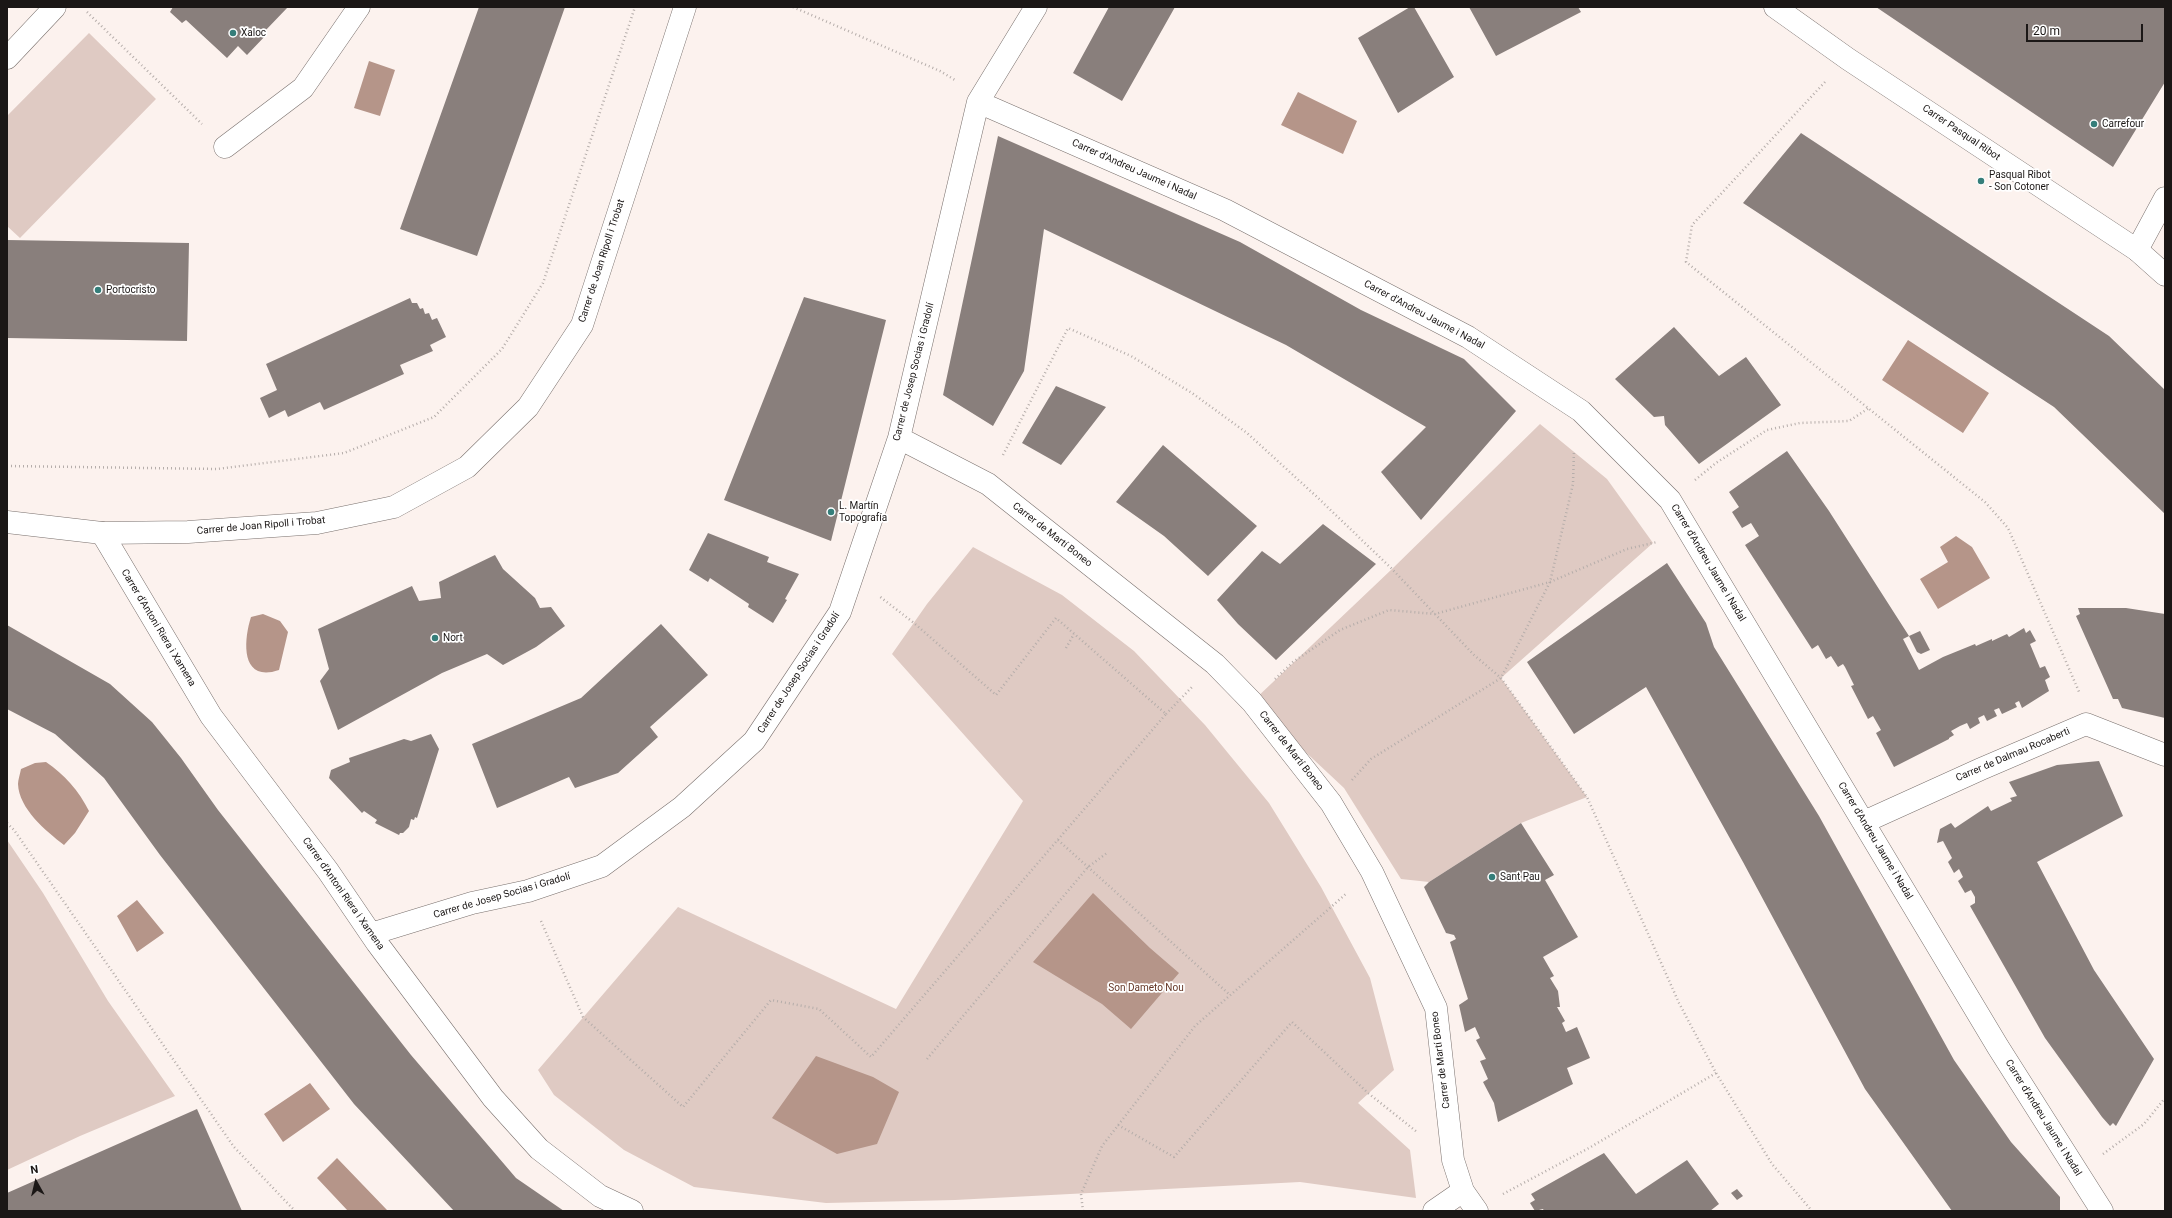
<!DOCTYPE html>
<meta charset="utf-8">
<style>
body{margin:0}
#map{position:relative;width:2172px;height:1218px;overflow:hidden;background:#fcf2ee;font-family:Roboto,sans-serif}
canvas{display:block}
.frame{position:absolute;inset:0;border:8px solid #1b1716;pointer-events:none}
.north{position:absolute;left:16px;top:1162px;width:40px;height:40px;-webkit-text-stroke:3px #fff;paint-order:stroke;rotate:352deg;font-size:11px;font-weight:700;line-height:16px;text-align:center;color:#1b1716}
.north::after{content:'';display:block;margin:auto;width:14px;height:18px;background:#1b1716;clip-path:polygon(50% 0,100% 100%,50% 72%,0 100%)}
.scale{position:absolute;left:2026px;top:24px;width:117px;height:18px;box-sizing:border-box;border:2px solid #1b1716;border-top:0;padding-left:5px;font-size:12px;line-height:14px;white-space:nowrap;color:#1b1716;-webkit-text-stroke:3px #fff;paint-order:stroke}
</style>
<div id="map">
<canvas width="2172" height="1218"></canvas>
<div class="frame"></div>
<div class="north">N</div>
<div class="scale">20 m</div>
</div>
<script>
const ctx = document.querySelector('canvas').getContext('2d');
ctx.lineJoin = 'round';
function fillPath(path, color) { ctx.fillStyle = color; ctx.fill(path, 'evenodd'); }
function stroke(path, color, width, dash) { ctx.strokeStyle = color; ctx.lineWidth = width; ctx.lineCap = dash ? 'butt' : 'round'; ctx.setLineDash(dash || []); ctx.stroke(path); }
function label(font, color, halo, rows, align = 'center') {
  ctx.font = font + ' Roboto,sans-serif'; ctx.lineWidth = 3.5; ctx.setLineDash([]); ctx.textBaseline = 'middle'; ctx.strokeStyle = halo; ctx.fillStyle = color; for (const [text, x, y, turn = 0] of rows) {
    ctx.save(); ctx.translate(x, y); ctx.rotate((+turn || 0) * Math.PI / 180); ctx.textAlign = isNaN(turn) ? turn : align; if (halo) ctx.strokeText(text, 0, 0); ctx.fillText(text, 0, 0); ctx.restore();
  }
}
fillPath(new Path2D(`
 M89 33 156 99 20 238 7 226V116Z
 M1540 424 1607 479 1653 543 1501 678 1587 797 1521 823 1429 882 1401 879 1344 788 1252 702 1392 569Z
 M973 547 1062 595 1134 651 1205 725 1269 803 1321 887 1370 978 1394 1070 1358 1103 1410 1150 1416 1198 1300 1182 955 1200 826 1203 694 1187 624 1150 554 1095 538 1070 678 907 896 1009 1023 801 892 654 927 604Z
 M7 840 43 893 108 1001 175 1096 80 1136 7 1170Z`), '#dfcac3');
fillPath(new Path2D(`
 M369 61 395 70 380 116 354 108Z
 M1298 92 1357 121 1343 154 1281 125Z
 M1908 340 1989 393 1963 433 1882 380Z
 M1956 536 1972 547 1990 578 1938 609 1920 579 1948 562 1940 547Z
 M263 614 280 621 288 632 279 670C241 683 243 642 251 617Z
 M46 762C64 774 79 791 89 811L75 833 64 845C46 831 19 809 18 784 18 780 20 774 21 769L35 763Z
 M1093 893 1150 948 1179 973 1131 1029 1102 1004 1033 962Z
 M137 900 164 933 137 952 117 916Z
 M816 1056 873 1077 899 1092 877 1144 837 1154 772 1118Z
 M310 1083 330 1109 283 1142 264 1114Z
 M337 1158 387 1210 348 1211 317 1178Z`), '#b59589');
fillPath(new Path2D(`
 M173 7H288L264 32 267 34 247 55 238 46 227 58 186 20 182 23 170 12Z
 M479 7H565L477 256 400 229Z
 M1109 7H1175L1122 101 1073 73Z
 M1410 7H1414L1454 77 1398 113 1358 38Z
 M1469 7H1578L1581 12 1496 56Z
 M1876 7H2165V82L2113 167Z
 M1801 133 2109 336 2165 390V514L2054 407 1743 203Z
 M998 136 1240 242 1361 310 1464 359 1516 411 1421 520 1381 472 1426 427 1286 345 1044 229 1024 371 993 426 943 395Z
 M7 240 189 243 187 341 7 338Z
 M804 297 886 320 831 541 724 500Z
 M410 298 412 303H417L420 309 423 308 425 314 429 313 432 320 437 318 446 337 430 345 433 351 400 365 404 374 324 410 320 402 288 417 285 410 269 418 260 398 277 390 266 364Z
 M1674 327 1719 376 1746 357 1781 405 1699 464 1665 425 1664 416 1654 417 1615 379Z
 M1056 386 1106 407 1061 465 1022 443Z
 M1163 445 1257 526 1208 576 1164 536 1116 502Z
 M1787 451 1829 511 1909 636 1920 631 1930 650 1921 654 1917 652 1909 636 1903 639 1919 670 1943 657 1975 644 1976 646 1992 639V641L2007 634 2009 637 2024 628 2026 633 2030 630 2036 641 2030 644 2040 668 2045 666 2050 677 2045 680 2049 691 2022 708 2019 701 2015 703 2017 707 2002 714 1999 708 1994 710 1997 716 1987 721 1984 715 1978 718 1980 723 1970 729 1967 723 1960 726 1951 731 1954 735 1949 738V739L1894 767 1876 733 1881 730 1873 716 1868 719 1851 686 1854 685 1845 667 1843 664 1838 667 1831 656 1826 659 1818 645 1812 649 1745 545 1759 536 1751 523 1742 528 1732 512 1739 507 1729 492Z
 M1323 524 1376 564 1276 660 1238 624 1217 600 1262 551 1280 564Z
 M708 533 769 557 767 562 799 574 785 599 787 600 773 623 748 607 749 604 710 578 708 582 689 570Z
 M495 555 503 569 535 598 540 608 551 607 565 626 536 647 503 665 487 654 442 673 338 730 320 681 329 669 318 629 412 586 419 601 441 598 439 582Z
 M1667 563 1706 623 1714 647 1819 816 1954 1060 2011 1142 2060 1197V1211H1952L1865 1089 1743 862 1646 687 1574 734 1527 662Z
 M2078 608H2126L2165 614V718L2122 708 2118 699H2113L2076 616 2080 614Z
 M661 624 708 675 650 727 658 737 618 773 575 788 569 777 497 808 472 744 581 698Z
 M7 625 110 684 152 722 181 758 218 810 411 1055 516 1178 564 1211H454L354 1104 160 855 104 778 55 734 7 709Z
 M431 734 439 749 417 818 415 817 414 820 411 819 409 827 403 833H400L399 835 375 823 377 820 364 811 362 813 329 778 331 770 350 762 349 758 404 739 411 741Z
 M2099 761 2123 816 2037 862 2094 970 2154 1059 2116 1126 2113 1123 2110 1126 2102 1117 2045 1038 1970 906 1975 903V897L1971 890 1965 893 1958 881 1963 877 1959 869 1954 873 1948 862 1952 858 1943 841 1937 843 1940 829 1951 823 1955 828 1988 806 1991 811 2012 801 2010 798 2017 796 2009 782 2057 765Z
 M1521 823 1554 875 1545 880 1578 937 1543 957 1554 976 1550 978 1558 991 1560 1007H1557L1565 1021 1562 1023 1566 1032 1577 1027 1590 1058 1567 1068 1573 1084 1498 1122 1494 1103 1483 1082 1488 1079 1480 1061 1486 1059 1476 1040 1480 1038 1475 1027 1465 1032 1459 1005 1468 999 1450 942 1456 939 1454 935 1446 933 1424 887 1429 882Z
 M197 1109 242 1211H7V1193Z
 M1604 1153 1636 1194 1687 1160 1719 1204 1710 1211H1544L1543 1209 1535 1211 1530 1203 1535 1200 1531 1194Z
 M1737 1189 1743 1196 1737 1200 1731 1193Z`), '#897f7c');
const minor = new Path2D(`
 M7 58 55 7
 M978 102 1225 210 1468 337 1581 411 1670 500 1998 1047 2102 1211
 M225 147 303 88 359 7
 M2137 250 2165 198
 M899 438 988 484 1215 664 1252 702 1331 803 1372 872 1436 1008 1453 1160 1463 1191 1477 1211
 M102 533 211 716 328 871 377 943 493 1098 539 1149 600 1196 632 1211
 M1864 822 1981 769 2086 724 2165 755
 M371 934 472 903 528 891 602 866 682 807 754 741 840 612 899 438 978 102 1036 7
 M1434 1211 1463 1191`);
const tertiary = new Path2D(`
 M1775 7 1848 59 2137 250 2165 275
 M7 522 102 533 188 532 317 523 394 507 467 467 528 407 582 325 685 7`);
stroke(minor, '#79706d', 23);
stroke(tertiary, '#79706d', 23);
stroke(new Path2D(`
 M793 7 940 71 955 80
 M87 12 202 124
 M1825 82 1692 225 1686 262 1985 502 2008 528 2080 694
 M1003 455 1068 328 1131 356 1192 393 1247 433 1316 496 1392 569 1474 655 1501 678 1587 797 1679 1003 1716 1073 1772 1164 1812 1211
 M7 466 217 469 344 453 434 417 502 349 543 283 635 7
 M1695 480 1716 463 1767 430 1800 423 1849 421 1869 408
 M1066 648 1074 634
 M1275 679 1293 662 1340 630 1389 610 1435 614 1550 582 1627 549 1657 542
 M1166 714 1192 687
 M1352 780 1371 759 1501 678 1550 582 1573 484 1574 450
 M7 823 14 830 234 1147 295 1211
 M1058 840 1230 995
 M541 921 583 1017 683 1107 771 1000 819 1009 871 1057 1166 714 1056 618 996 695 914 623 879 596
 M927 1059 1088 867 1107 853
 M1118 1125 1174 1157 1292 1022 1368 1093 1417 1132
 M2103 1154 2144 1124 2165 1098
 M1503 1194 1589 1148 1716 1073
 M1083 1211 1081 1194 1102 1146 1195 1026 1347 893`), '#b5adaa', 2.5, [1, 3]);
stroke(minor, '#fff', 22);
stroke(tertiary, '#fff', 22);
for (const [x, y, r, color] of [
 [233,33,4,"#357e7a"],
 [2094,124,4,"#357e7a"],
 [1981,181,4,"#357e7a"],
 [98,290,4,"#357e7a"],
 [831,512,4,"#357e7a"],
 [435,638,4,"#357e7a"],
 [1492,877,4,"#357e7a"]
]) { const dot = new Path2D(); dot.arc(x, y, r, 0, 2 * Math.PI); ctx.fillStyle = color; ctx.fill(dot); stroke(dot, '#fff', 1.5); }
label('10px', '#1b1716', '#fff', [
 ["Xaloc",241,33],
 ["Carrefour",2102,124],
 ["Pasqual Ribot",1989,175],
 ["- Son Cotoner",1989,187],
 ["Portocristo",106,290],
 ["L. Martín",839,506],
 ["Topografía",839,518],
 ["Nort",443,638],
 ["Sant Pau",1500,877]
], 'left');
label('10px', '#1b1716', '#fff', [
 ["Carrer Pasqual Ribot",1961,133,34],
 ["Carrer d'Andreu Jaume i Nadal",1134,170,24],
 ["Carrer de Joan Ripoll i Trobat",602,261,-72],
 ["Carrer d'Andreu Jaume i Nadal",1424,315,28],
 ["Carrer de Josep Socias i Gradolí",914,372,-76],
 ["Carrer de Joan Ripoll i Trobat",261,526,-5],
 ["Carrer de Martí Boneo",1052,535,38],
 ["Carrer d'Andreu Jaume i Nadal",1708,563,59],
 ["Carrer d'Antoni Riera i Xamena",158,628,59],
 ["Carrer de Josep Socias i Gradolí",799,673,-57],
 ["Carrer de Martí Boneo",1291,751,52],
 ["Carrer de Dalmau Rocaberti",2013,755,-23],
 ["Carrer d'Andreu Jaume i Nadal",1875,841,59],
 ["Carrer d'Antoni Riera i Xamena",343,894,55],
 ["Carrer de Josep Socias i Gradolí",502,896,-16],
 ["Carrer de Martí Boneo",1441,1060,-97],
 ["Carrer d'Andreu Jaume i Nadal",2043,1118,58]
]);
label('10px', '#643625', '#fff', [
 ["Son Dameto Nou",1146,988]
]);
</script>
